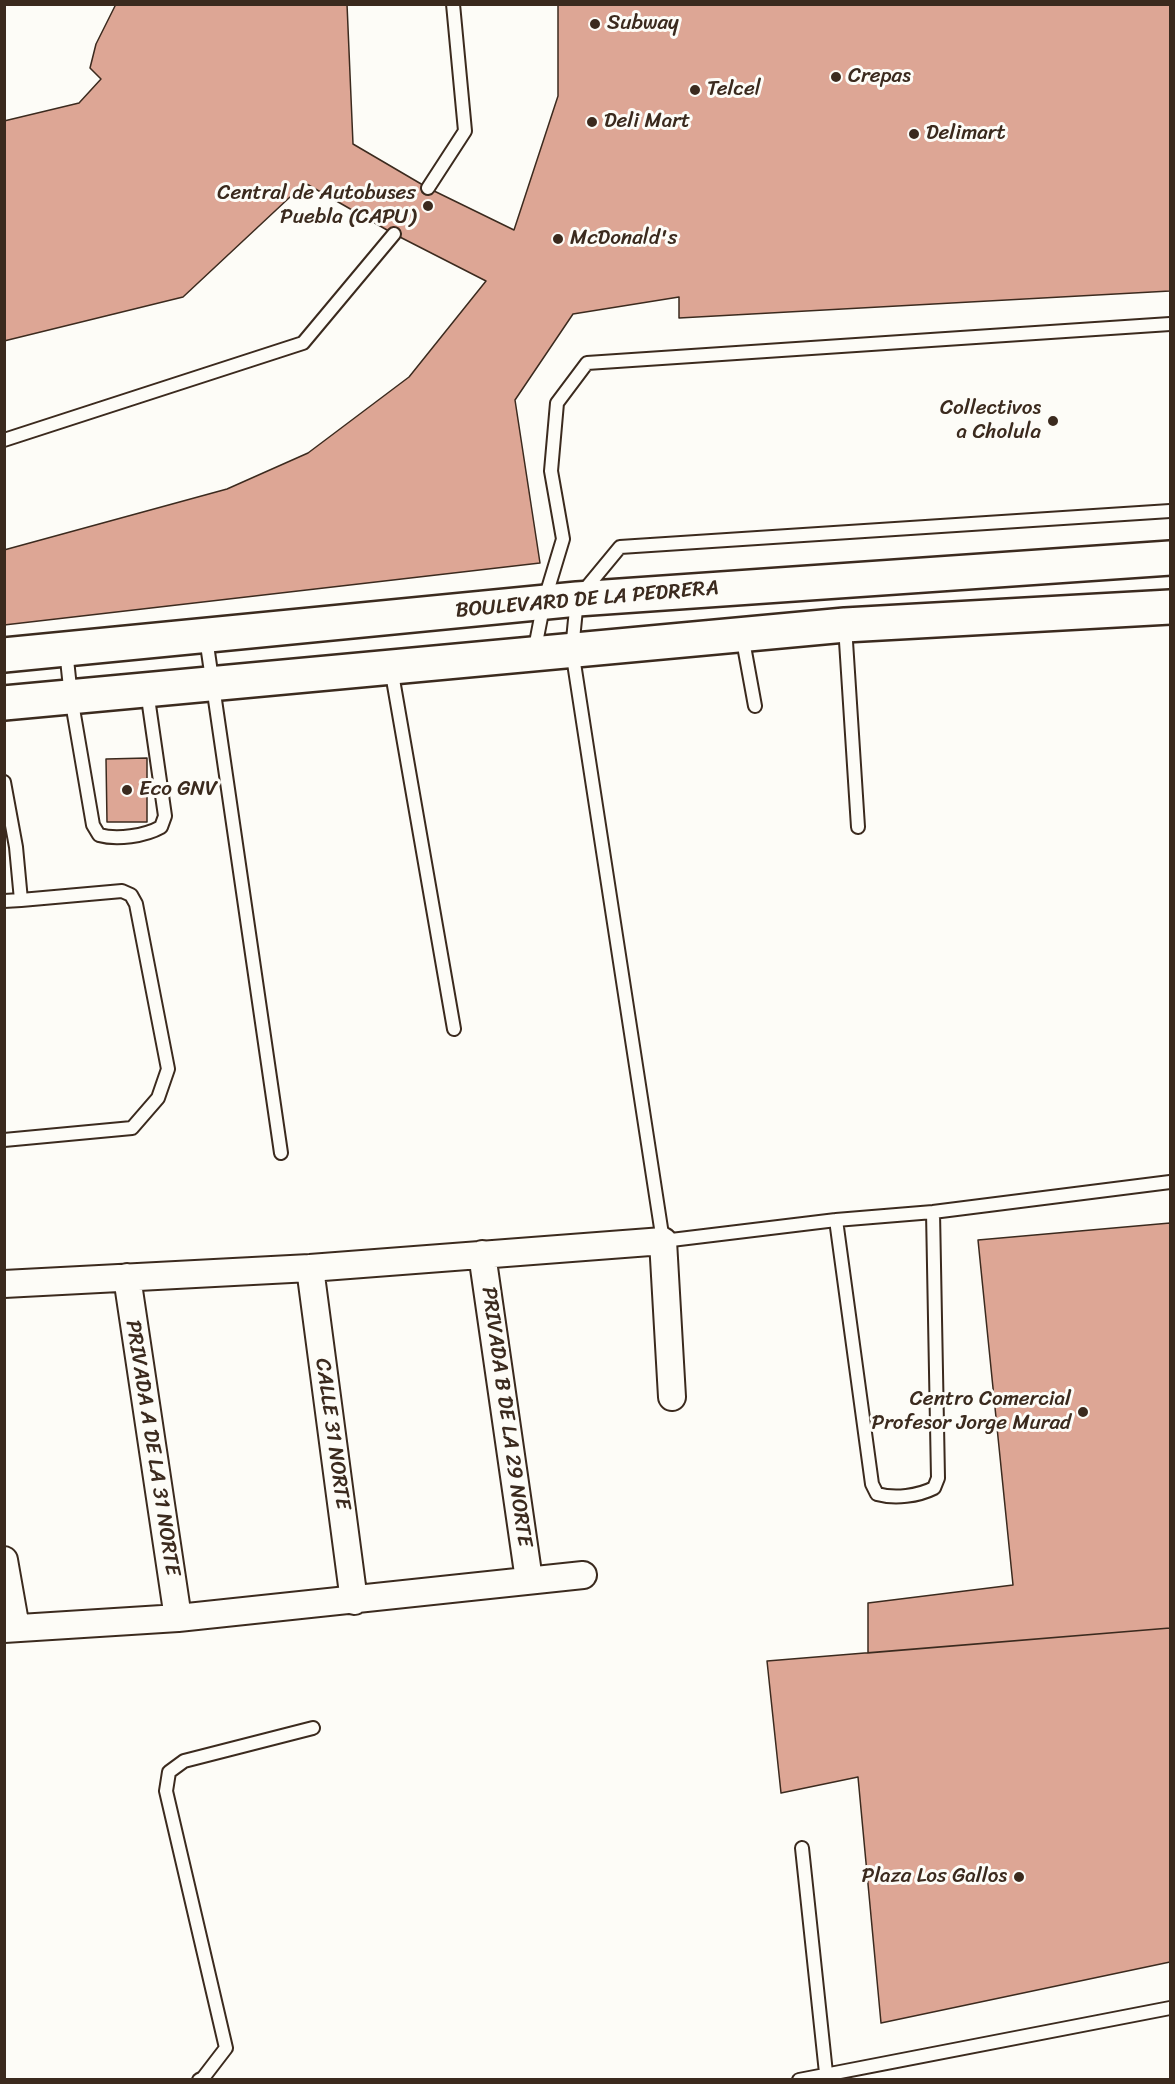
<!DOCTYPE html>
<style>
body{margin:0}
#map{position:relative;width:1175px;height:2084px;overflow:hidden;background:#fdfcf7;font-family:Sriracha,sans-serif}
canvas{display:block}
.frame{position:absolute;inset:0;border:6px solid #3b2a1e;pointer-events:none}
</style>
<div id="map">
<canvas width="1175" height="2084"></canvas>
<div class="frame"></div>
</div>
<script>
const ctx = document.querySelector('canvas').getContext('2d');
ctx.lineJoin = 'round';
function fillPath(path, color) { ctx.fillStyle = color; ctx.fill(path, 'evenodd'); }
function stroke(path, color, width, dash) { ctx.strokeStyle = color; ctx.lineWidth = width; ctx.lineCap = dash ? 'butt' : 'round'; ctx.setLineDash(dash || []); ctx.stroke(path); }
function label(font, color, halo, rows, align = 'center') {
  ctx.font = font + ' Sriracha,sans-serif'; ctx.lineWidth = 6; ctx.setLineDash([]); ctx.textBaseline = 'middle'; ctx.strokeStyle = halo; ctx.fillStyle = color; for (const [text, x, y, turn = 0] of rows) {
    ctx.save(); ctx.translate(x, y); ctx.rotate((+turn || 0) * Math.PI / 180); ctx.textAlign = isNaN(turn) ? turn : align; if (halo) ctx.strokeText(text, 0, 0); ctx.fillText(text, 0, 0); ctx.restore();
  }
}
const building = new Path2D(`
 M116 4H347L353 144 428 188 514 230 558 96V4H1170V291L679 318V297L573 314 515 400 540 563 4 625V550L227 489 308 453 409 377 486 281 394 234 305 183 183 297 4 341V121L79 103 101 79 90 68 96 44Z
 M147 758V822H107L106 759Z
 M1170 1223V1628L868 1653V1603L1013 1585 978 1240Z
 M1170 1628V1962L881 2023 858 1777 781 1793 767 1661Z`);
fillPath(building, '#dda695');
stroke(building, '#3b2a1e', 1.5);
const lane = new Path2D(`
 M428 188 465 131 453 4
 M4 440 303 343 394 234
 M845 626 858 827
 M742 635 755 706
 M206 638 281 1153
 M66 650 71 697 93 825 99 835C117 840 145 836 161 827L165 816 147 691
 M534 653 544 602 563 539 551 471 557 403 587 363 1170 324
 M391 668 454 1029
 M4 782 16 847 21 900 122 891 131 895 136 904 168 1069 158 1098 132 1128 4 1140
 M4 901 21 900
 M933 1212 938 1478 934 1488C918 1496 895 1499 877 1494L872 1484 836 1220 933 1212 1170 1182
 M836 1220 663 1241 572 650 577 599 620 547 1170 511
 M802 1848 826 2073
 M199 2080 203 2078 226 2048 166 1791 169 1772 184 1761 313 1728
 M799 2080 1170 2008`);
const street = new Path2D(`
 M482 1254 529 1580
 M310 1268 354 1601
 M127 1277 178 1618
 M4 1284 310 1268 663 1241 672 1397
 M4 1560 16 1628
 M4 1629 178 1618 583 1575`);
const secondary = new Path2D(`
 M4 655 577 599 1170 558
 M4 703 845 625 1170 607`);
stroke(lane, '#3b2a1e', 16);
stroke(street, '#3b2a1e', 30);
stroke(secondary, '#3b2a1e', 38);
stroke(lane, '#fdfcf7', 12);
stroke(street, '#fdfcf7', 26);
stroke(secondary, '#fdfcf7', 33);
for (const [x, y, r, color] of [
 [595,24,6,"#3b2a1e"],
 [836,77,6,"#3b2a1e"],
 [695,90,6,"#3b2a1e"],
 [592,122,6,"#3b2a1e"],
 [914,134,6,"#3b2a1e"],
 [428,206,6,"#3b2a1e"],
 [558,239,6,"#3b2a1e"],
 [1053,421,6,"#3b2a1e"],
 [127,790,6,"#3b2a1e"],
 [1083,1412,6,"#3b2a1e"],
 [1019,1877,6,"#3b2a1e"]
]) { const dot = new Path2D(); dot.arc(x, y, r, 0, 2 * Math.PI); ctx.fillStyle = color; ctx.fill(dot); stroke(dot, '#fdfcf7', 2); }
label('21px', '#3b2a1e', '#fdfcf7', [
 ["Subway",607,24],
 ["Crepas",848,77],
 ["Telcel",707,90],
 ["Deli Mart",604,122],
 ["Delimart",926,134],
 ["Central de Autobuses",416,194,"right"],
 ["Puebla (CAPU)",416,218,"right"],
 ["McDonald's",570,239],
 ["Collectivos",1041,409,"right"],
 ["a Cholula",1041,433,"right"],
 ["Eco GNV",139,790],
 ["Centro Comercial",1071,1400,"right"],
 ["Profesor Jorge Murad",1071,1424,"right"],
 ["Plaza Los Gallos",1007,1877,"right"]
], 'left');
label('21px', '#3b2a1e', '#fdfcf7', [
 ["BOULEVARD DE LA PEDRERA",587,600,-5],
 ["PRIVADA B DE LA 29 NORTE",506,1417,82],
 ["CALLE 31 NORTE",332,1434,82],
 ["PRIVADA A DE LA 31 NORTE",152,1448,81]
]);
</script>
